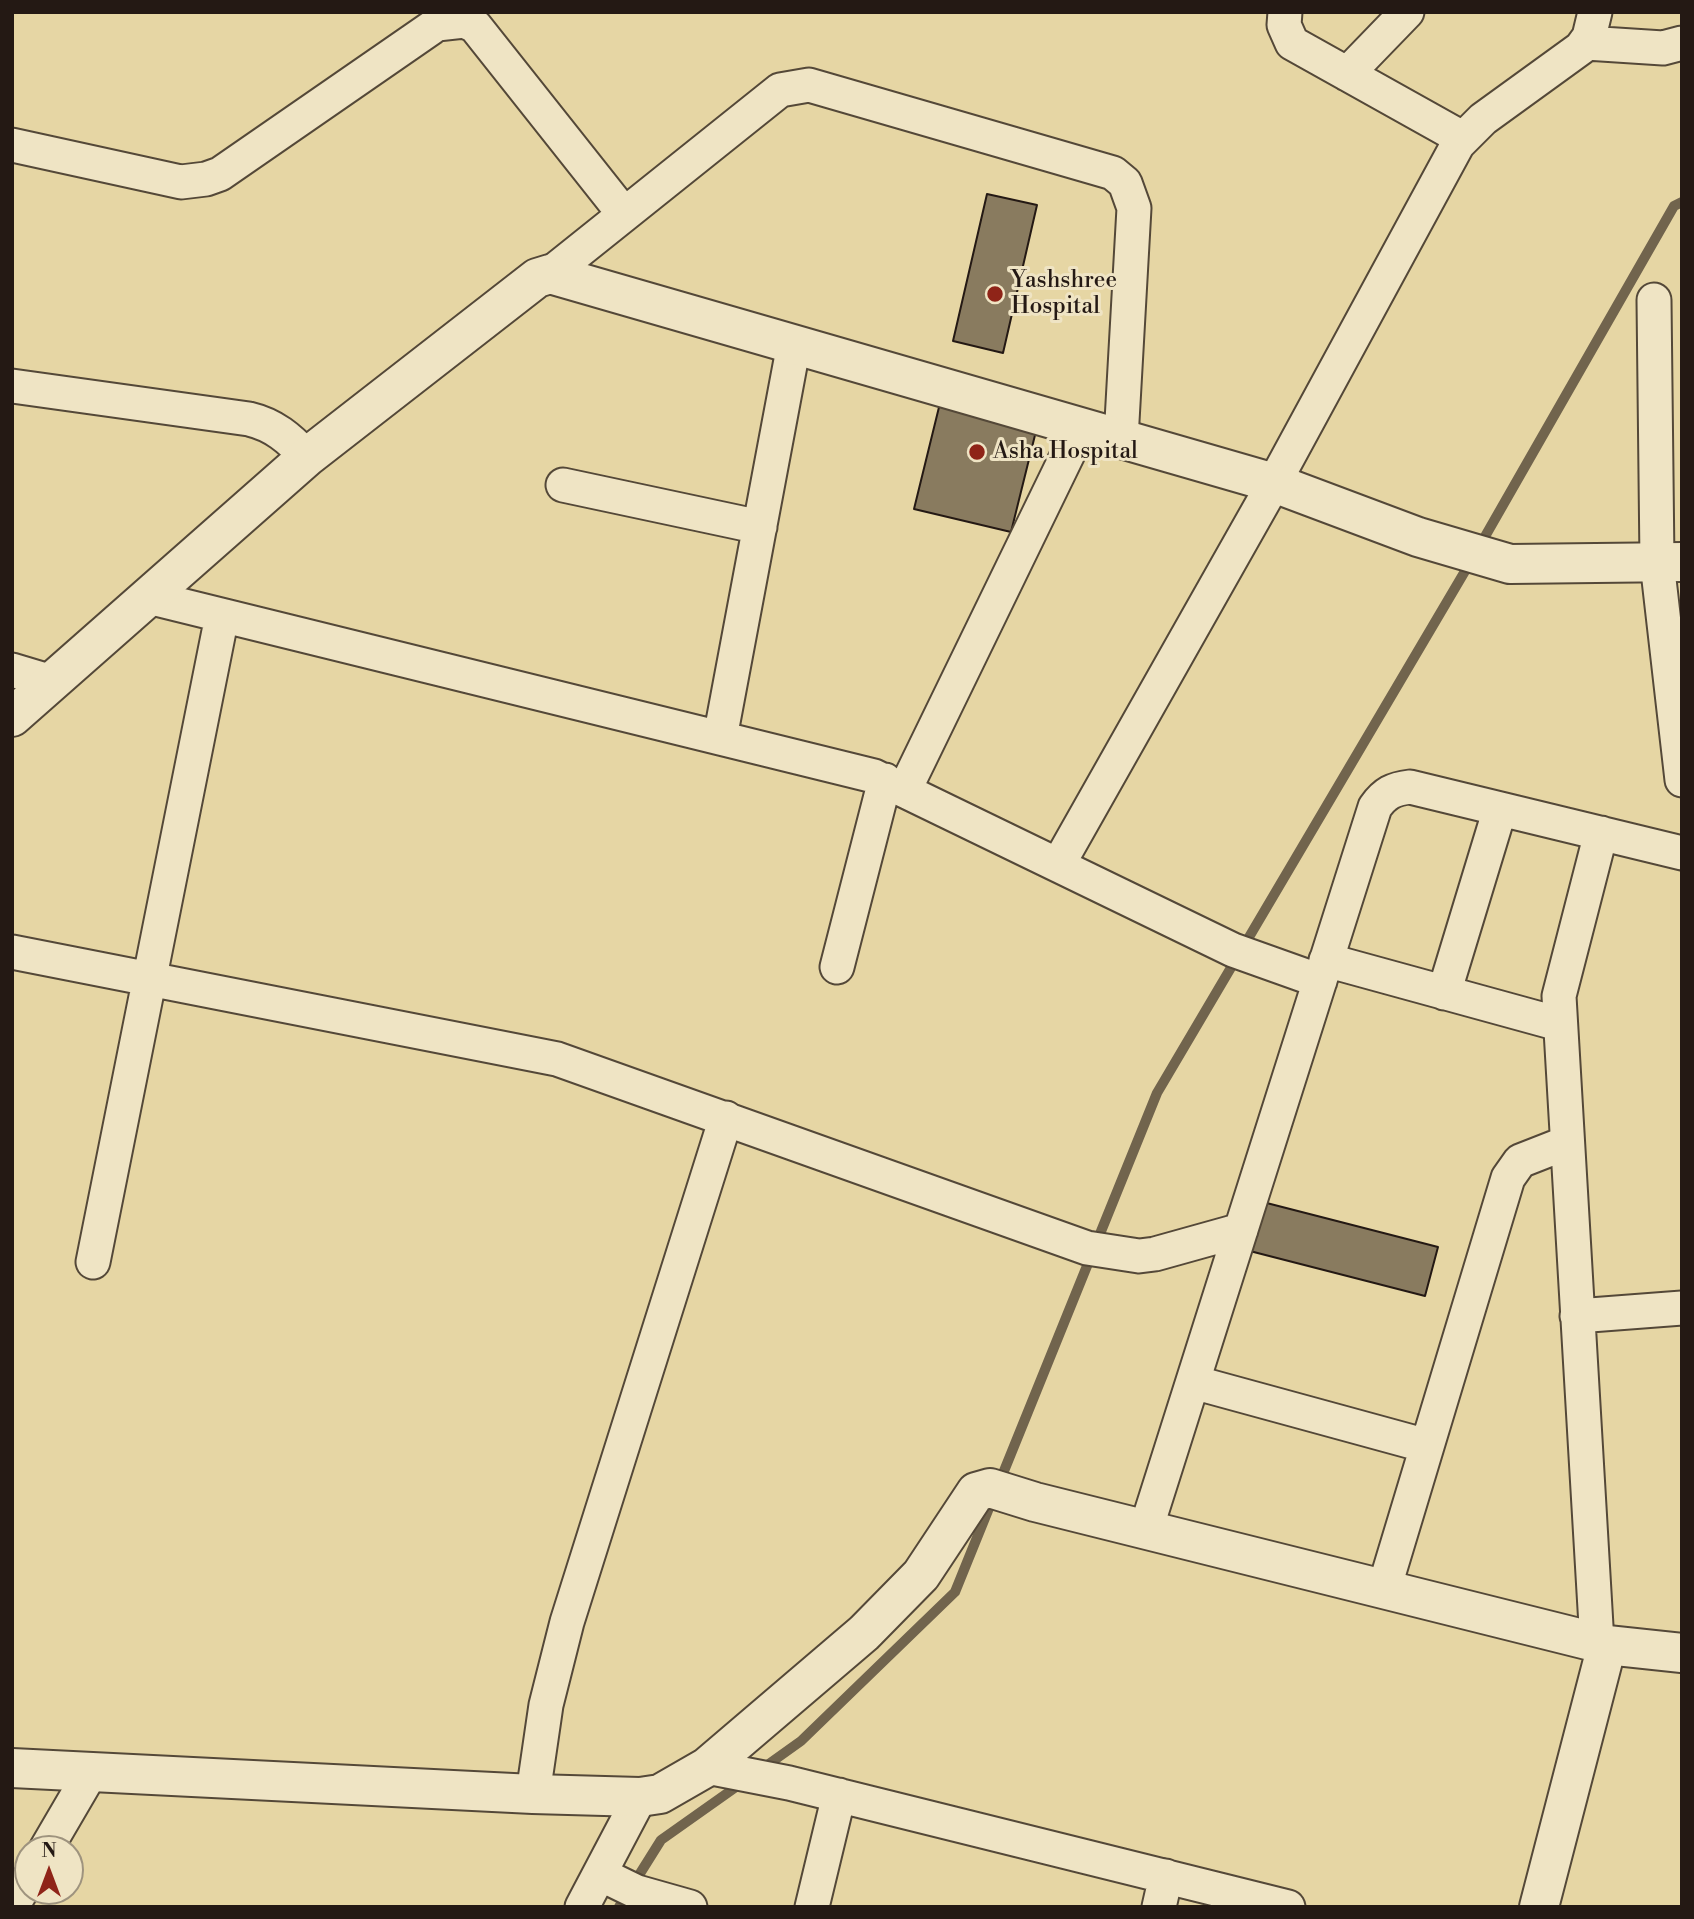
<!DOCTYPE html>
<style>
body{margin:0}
#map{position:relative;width:1694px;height:1919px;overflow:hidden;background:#e6d6a4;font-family:"Libre Bodoni",serif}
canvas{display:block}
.frame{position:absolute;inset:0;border:14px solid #241914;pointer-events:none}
.north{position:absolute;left:14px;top:1835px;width:70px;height:70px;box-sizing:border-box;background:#efe4c4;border:2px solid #9e937e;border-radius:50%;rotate:0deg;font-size:19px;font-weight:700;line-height:28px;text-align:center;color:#241914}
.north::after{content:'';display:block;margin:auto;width:24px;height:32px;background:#8f2418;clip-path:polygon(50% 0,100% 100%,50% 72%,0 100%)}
</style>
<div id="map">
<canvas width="1694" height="1919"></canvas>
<div class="frame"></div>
<div class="north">N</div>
</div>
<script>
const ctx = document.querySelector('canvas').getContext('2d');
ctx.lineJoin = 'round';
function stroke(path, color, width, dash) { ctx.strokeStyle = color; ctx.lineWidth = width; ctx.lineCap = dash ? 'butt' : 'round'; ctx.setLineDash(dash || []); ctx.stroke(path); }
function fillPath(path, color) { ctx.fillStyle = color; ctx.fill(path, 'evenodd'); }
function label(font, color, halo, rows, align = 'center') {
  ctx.font = font + ' "Libre Bodoni",serif'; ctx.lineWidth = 6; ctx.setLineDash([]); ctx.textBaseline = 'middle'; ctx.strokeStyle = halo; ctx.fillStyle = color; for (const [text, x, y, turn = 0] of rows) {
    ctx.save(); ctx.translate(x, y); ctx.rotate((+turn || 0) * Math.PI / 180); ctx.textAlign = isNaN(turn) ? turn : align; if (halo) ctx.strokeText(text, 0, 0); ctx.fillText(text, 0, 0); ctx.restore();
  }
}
stroke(new Path2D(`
 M1479 547 1674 206 1682 202
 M759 1771 801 1741 955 1592 1157 1093 1471 561
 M619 1907 661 1840 743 1782`), '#71644d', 10);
const building = new Path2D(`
 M987 194 1037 205 1003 353 953 341Z
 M941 399 1038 423 1011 532 914 509Z
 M1255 1200 1438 1247 1425 1296 1242 1249Z`);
fillPath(building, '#897b5f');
stroke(building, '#241914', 2);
const minor = new Path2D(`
 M1285 12 1284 25 1292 43 1462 138
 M1586 43 1663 48 1682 43
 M1347 74 1407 12
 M12 145 181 182 206 179 220 174 437 24 464 21 475 26 624 214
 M550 274 780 90 809 85 1113 173 1125 183 1134 208 1121 439
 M1654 300 1657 562 1682 780
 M12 386 249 419C274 425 289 438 307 457
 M563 485 760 527
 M148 597 874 776 1233 950 1320 981
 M12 670 52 682
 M720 738 794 344
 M905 789 1081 427
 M1058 865 1274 483 1458 144 1483 119 1581 48 1589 37 1595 12
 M12 952 557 1059 1087 1248 1139 1256 1155 1254 1241 1230
 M1326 960 1559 1024
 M837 967 885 780
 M1444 993 1500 809
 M93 1262 222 616
 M1577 1316 1682 1308
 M1193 1382 1427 1446
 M1146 1529 1375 807C1385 793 1393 789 1410 787L1682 853
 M1384 1589 1508 1178 1520 1161 1566 1143
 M1597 1643 1559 996 1601 833
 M707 1767 789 1783 1288 1907
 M533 1794 546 1705 567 1622 726 1118
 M46 1849 91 1772
 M600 1874 637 1892 690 1907
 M12 1906 28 1880
 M582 1907 640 1797
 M812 1907 839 1795
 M1159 1907 1166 1876`);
const tertiary = new Path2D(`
 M12 717 307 457 537 278 550 274 1274 483 1418 537 1510 564 1682 562
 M12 1768 533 1794 640 1797 660 1794 707 1767 864 1633 921 1575 976 1492 990 1488 1035 1502 1607 1645
 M1539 1907 1607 1645 1682 1653`);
stroke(minor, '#544838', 37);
stroke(tertiary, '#544838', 42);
stroke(minor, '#efe4c4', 33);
stroke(tertiary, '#efe4c4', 38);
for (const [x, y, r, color] of [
 [995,294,9,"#8f2418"],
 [977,452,9,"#8f2418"]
]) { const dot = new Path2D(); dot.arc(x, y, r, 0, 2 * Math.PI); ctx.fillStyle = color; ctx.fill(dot); stroke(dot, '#efe4c4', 2.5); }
label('23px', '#241914', '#efe4c4', [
 ["Yashshree",1011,281],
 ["Hospital",1011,307],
 ["Asha Hospital",993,452]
], 'left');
</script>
